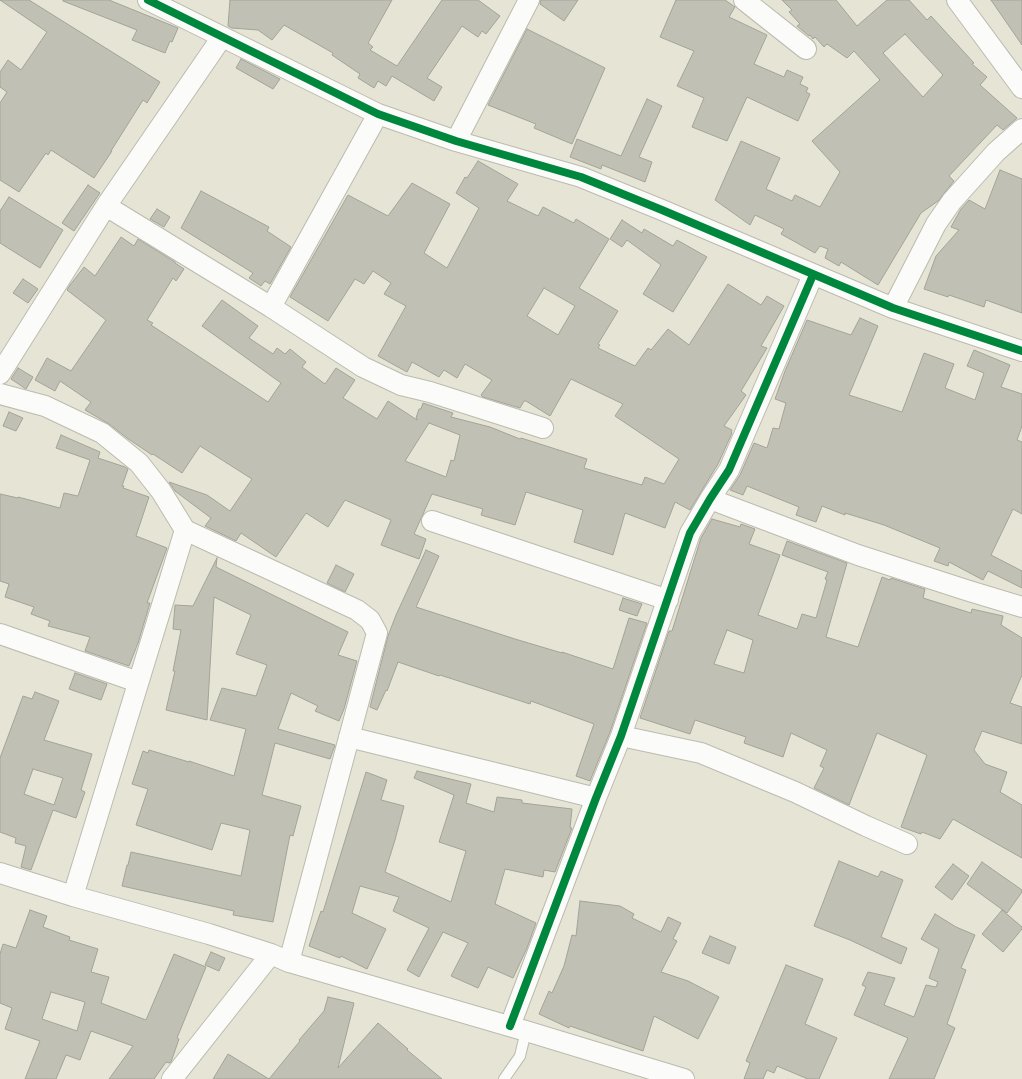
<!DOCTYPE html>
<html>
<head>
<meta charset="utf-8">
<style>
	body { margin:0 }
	canvas { display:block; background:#e5e4d5 }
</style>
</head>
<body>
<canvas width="1022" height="1079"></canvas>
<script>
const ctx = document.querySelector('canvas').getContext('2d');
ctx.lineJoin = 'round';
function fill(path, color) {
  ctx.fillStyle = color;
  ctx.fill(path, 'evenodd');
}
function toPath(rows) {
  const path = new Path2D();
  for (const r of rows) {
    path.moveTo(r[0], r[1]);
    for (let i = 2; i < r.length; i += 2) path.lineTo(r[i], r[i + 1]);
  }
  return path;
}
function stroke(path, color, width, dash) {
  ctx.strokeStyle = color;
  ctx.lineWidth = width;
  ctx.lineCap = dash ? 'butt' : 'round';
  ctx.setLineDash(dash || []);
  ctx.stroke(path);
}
const building = toPath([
	[0,0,29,0,160,82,147,103,143,100,111,151,112,151,94,178,51,150,48,155,46,153,19,192,0,180,0,103,7,92,0,87,0,72,8,60,21,70,47,32,0,0],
	[63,0,109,0,178,28,172,42,170,41,165,53,132,40,137,30,63,1,63,0],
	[230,0,392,0,368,43,373,47,370,50,397,66,442,0,478,0,500,16,486,34,482,31,478,37,462,26,427,78,442,87,434,101,392,76,386,86,378,81,374,88,358,78,360,74,332,55,333,53,284,25,272,40,258,30,232,28,228,26,230,0],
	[541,0,578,0,564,21,540,4,541,0],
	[676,0,725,0,735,7,729,17,767,35,754,64,784,77,787,70,803,77,800,84,808,88,806,92,810,94,798,121,747,97,727,141,692,127,704,98,677,86,694,51,660,37,676,0],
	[782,0,836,0,857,26,887,0,909,0,927,20,931,16,974,63,972,64,987,77,980,85,1017,118,1003,130,997,125,949,176,954,181,938,201,921,213,878,285,841,262,839,266,825,258,828,249,820,246,815,253,781,234,784,229,755,215,750,225,715,200,741,141,780,158,766,189,792,201,795,195,820,207,840,172,812,141,880,80,854,51,847,58,827,44,824,47,815,37,813,39,810,35,809,36,797,26,800,24,789,12,792,10,782,0],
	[905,34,943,75,923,97,883,53,905,34],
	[991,0,1022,0,1022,45,991,0],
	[527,29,605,68,572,144,534,128,536,124,488,105,527,29],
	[241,59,280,79,273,89,236,68,241,59],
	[647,99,662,106,639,157,652,162,645,182,602,165,601,169,570,157,577,139,621,156,647,99],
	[478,161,518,184,507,201,538,216,543,207,574,223,576,219,609,239,579,288,618,311,598,344,600,345,598,348,635,366,648,348,651,350,668,329,689,345,728,284,761,305,767,296,784,306,761,346,767,348,741,391,746,395,724,426,732,430,731,432,732,433,718,464,690,510,675,502,665,528,625,513,613,555,574,542,583,510,526,492,515,525,481,515,483,509,432,494,414,534,426,539,419,559,381,545,391,520,345,500,328,527,306,513,276,557,241,533,236,541,205,526,211,518,175,491,169,482,207,495,230,511,252,479,200,446,182,473,153,454,152,455,127,438,109,424,85,410,91,402,60,381,55,391,35,380,47,358,71,371,106,320,67,290,70,285,84,267,95,276,121,237,134,246,138,239,175,262,175,263,184,269,176,281,173,278,147,320,153,323,151,325,268,402,281,383,202,326,222,300,258,326,249,338,273,354,277,348,285,354,290,349,306,362,302,367,325,384,336,368,355,380,343,398,377,419,388,401,417,420,417,418,416,418,419,409,421,409,423,403,453,413,451,417,490,427,520,439,521,438,587,459,584,468,642,485,645,477,664,484,679,459,615,416,623,404,571,379,550,416,526,401,524,401,520,408,483,397,481,395,492,380,465,364,457,378,444,370,439,377,412,362,407,372,378,356,406,306,384,294,391,283,373,271,364,284,355,279,328,321,290,297,348,195,388,216,412,183,450,204,424,253,447,268,479,208,456,193,465,177,467,178,478,161],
	[544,288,575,306,558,335,527,316,544,288],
	[429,423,460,435,454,461,451,460,446,477,405,461,429,423],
	[1000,170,1022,179,1022,313,986,300,984,307,949,295,948,297,924,289,936,256,959,230,951,227,961,209,969,200,985,209,1000,170],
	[88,185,100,193,74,231,62,223,88,185],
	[201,191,269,227,267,231,291,247,270,284,265,281,261,286,249,278,253,273,181,228,201,191],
	[9,197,63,230,40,268,0,243,0,211,9,197],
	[157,209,170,217,164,227,150,219,157,209],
	[622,220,642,233,644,229,673,246,677,240,707,257,673,312,643,294,661,265,627,240,622,247,610,239,622,220],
	[23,279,38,289,28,303,13,293,23,279],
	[860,318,878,326,849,395,902,412,924,353,954,364,945,388,975,400,984,373,967,366,974,350,1010,365,1001,387,1022,394,1022,426,1017,440,1022,442,1022,514,1013,509,991,555,1022,571,1022,588,988,571,983,580,949,562,948,566,934,561,940,548,884,525,845,513,845,515,822,506,816,522,796,515,799,507,747,486,743,495,730,490,740,475,754,443,767,448,773,428,779,429,786,403,775,399,785,371,807,320,851,335,860,318],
	[18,368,33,377,26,389,11,379,18,368],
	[9,412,23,418,16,431,3,426,9,412],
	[61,435,100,452,98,458,125,467,128,469,122,486,124,486,123,488,149,497,136,536,167,548,147,603,150,603,138,643,129,666,85,651,90,637,48,626,50,621,31,614,34,607,5,597,9,584,0,581,0,494,18,498,18,497,60,508,64,493,78,496,90,460,56,448,61,435],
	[712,519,740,527,741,524,755,529,749,544,780,555,758,615,797,629,802,614,816,618,827,580,825,579,828,572,782,555,787,541,847,563,826,637,858,647,882,577,890,580,891,578,925,589,923,598,971,613,972,609,1003,616,1001,625,1022,638,1022,675,1010,703,1022,707,1022,744,982,731,974,750,985,764,1007,772,1000,792,1022,805,1022,858,953,819,940,839,922,832,921,834,901,827,927,755,877,733,849,805,814,788,824,768,820,766,827,750,791,733,783,757,744,743,746,737,695,720,690,734,640,718,669,631,672,631,701,538,712,519],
	[727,630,753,640,744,673,714,664,727,630],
	[426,550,439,556,416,607,515,639,562,653,562,652,613,669,629,618,647,623,610,732,590,781,576,776,594,724,531,701,530,704,440,675,439,676,398,662,387,691,386,690,377,710,370,707,388,636,396,615,426,550],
	[217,558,216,567,348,632,338,655,357,661,344,709,339,721,315,711,318,706,291,693,278,729,335,745,330,759,275,743,262,795,301,806,293,836,290,835,273,922,233,915,234,911,122,886,127,865,128,865,131,852,241,876,250,830,221,823,212,850,136,825,148,789,132,784,143,751,148,753,149,750,189,762,189,761,234,776,246,729,210,720,222,688,256,696,267,665,236,654,251,615,214,597,207,720,166,710,175,671,173,671,181,630,173,629,175,605,193,606,217,558],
	[336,565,354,574,345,592,327,583,336,565],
	[623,598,642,604,637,616,619,610,623,598],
	[75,673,107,684,101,700,69,689,75,673],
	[35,692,59,701,44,740,92,754,81,790,85,792,76,818,53,810,31,870,21,867,26,846,15,843,16,838,0,832,0,758,23,696,32,699,35,692],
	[33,769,63,778,54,805,24,794,33,769],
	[417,771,471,784,466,803,494,812,497,797,522,800,522,803,572,809,570,828,572,828,555,872,544,870,543,877,505,869,495,904,536,923,527,948,513,978,488,967,478,988,451,976,468,943,443,932,419,977,407,970,429,928,393,911,399,897,360,886,352,913,386,929,367,969,341,956,340,958,309,946,321,911,323,912,366,772,387,780,381,800,404,806,395,840,385,872,451,902,466,851,439,842,454,795,414,778,417,771],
	[839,861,878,877,881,871,903,880,881,937,907,948,901,964,850,940,814,926,839,861],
	[982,862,1022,890,1022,892,1007,913,967,884,982,862],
	[953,864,969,876,952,900,935,887,953,864],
	[580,901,620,906,634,914,632,918,661,932,668,917,681,923,673,939,677,941,661,972,688,981,719,997,698,1039,654,1016,643,1051,570,1026,569,1028,539,1014,549,991,552,993,564,966,572,935,576,936,580,901],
	[30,910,47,916,43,927,70,937,69,940,98,949,91,972,109,977,101,1003,146,1020,174,954,206,967,177,1038,179,1039,171,1062,169,1063,166,1062,154,1079,109,1079,133,1046,91,1031,80,1060,66,1055,56,1079,25,1079,40,1041,5,1029,12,1008,0,1003,0,954,3,944,16,948,30,910],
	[51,992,85,1002,77,1031,42,1019,51,992],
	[1002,910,1022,927,1022,929,1003,952,982,934,1002,910],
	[935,914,956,927,975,935,961,968,966,970,947,1024,955,1028,934,1079,889,1079,908,1038,854,1015,866,987,862,985,868,972,895,978,884,1005,914,1017,926,985,936,987,938,982,929,978,939,949,921,939,935,914],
	[710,936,736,947,729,964,702,953,710,936],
	[211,952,225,958,219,971,205,965,211,952],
	[786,965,823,979,805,1024,837,1038,819,1079,808,1079,777,1066,774,1073,767,1070,763,1079,744,1079,750,1063,746,1061,786,965],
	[328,997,354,1003,338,1068,378,1023,408,1049,407,1050,442,1079,213,1079,228,1054,269,1079,300,1041,299,1040,324,1011,328,997]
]);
fill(building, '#c1c0b5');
stroke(building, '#a3a397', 1);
const service = toPath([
	[504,1079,520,1056,526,1031]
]);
const minor = toPath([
	[148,0,378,114,456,141,581,177,662,210,893,308,1022,351],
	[744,0,806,49],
	[957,0,1022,88],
	[456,141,529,0],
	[106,206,222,37],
	[271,307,378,114],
	[893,308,936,224,952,201,996,152,1022,129],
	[0,374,106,206,271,307,363,367,401,385,430,392,543,428],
	[0,394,45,406,102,433,139,463,161,491,185,530,357,610,370,620,377,633,289,962],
	[710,499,858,555,966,590,1022,607],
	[432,521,668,600],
	[0,634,138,682],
	[621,736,701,753,795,792,866,826,907,844],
	[349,737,596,798],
	[0,873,73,896,209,934,271,954,289,962,526,1031,684,1079],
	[73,896,185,530],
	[510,1026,596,798,621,736,690,533,710,499,729,470,813,275],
	[172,1079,271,954]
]);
stroke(service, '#bcbbaf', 12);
stroke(minor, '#bcbbaf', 22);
stroke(service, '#fbfbf9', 10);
stroke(minor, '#fbfbf9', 20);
stroke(toPath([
	[148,0,378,114,456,141,581,177,662,210,893,308,1022,351],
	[510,1026,596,798,621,736,690,533,710,499,729,470,813,275]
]), '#00873e', 8);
</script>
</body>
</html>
